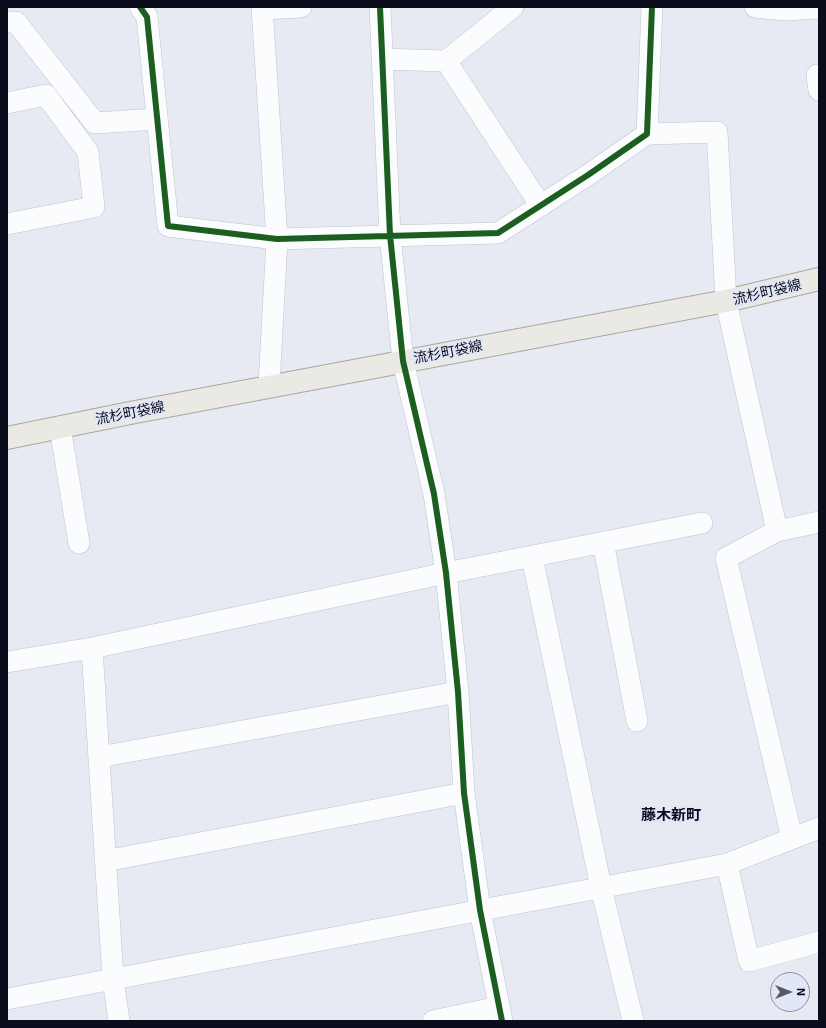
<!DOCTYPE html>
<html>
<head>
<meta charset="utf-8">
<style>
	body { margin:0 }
	#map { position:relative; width:826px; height:1028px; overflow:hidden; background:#e7eaf3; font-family:"Exo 2",sans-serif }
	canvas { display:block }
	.frame { position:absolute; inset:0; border:8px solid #0a0d1b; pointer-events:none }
	.north { position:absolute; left:770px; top:972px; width:40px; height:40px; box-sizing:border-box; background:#e2e7f8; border:1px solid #8c90a0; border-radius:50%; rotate:90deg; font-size:11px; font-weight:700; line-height:16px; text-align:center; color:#0a0d1b }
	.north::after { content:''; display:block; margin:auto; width:14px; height:18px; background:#575a67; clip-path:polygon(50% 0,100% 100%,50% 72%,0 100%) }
</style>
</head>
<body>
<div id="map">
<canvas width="826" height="1028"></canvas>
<div class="frame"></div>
<div class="north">N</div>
</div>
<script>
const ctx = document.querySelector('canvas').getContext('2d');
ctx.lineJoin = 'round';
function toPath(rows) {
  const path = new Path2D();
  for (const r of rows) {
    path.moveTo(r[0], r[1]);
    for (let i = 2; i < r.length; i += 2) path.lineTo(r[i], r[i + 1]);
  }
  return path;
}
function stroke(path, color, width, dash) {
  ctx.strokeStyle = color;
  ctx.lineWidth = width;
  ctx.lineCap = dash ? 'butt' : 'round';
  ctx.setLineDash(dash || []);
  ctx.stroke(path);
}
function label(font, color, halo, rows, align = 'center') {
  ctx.font = font + ' "Exo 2","Noto Sans JP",sans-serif';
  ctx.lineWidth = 4;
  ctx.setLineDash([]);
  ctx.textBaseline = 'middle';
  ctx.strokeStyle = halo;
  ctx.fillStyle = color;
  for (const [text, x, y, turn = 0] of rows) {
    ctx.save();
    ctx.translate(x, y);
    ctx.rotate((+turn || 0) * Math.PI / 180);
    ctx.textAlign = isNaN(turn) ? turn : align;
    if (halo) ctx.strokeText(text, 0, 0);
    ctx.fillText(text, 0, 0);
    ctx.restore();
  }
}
const minor = toPath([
	[140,7,147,17,168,226,277,239,498,233,588,175,647,134,652,7],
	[262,7,277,239,269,386],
	[380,7,390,235,403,361,434,494,446,573,458,692,464,793,480,910,502,1021],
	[755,7,784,10,819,8],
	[262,9,301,7],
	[7,22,16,22,95,123,157,119],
	[382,59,446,61,513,7],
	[446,61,541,206],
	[819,75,817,75,819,90],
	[7,103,46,95,88,152,94,207,7,224],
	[647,134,717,132,726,301,777,531],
	[60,427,79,543],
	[603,542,637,721],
	[532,557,601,887,633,1021],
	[92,648,113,979,119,1021],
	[7,662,92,648,446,573,702,523],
	[99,757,458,692],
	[792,838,726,558,777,531,819,522],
	[105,861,464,793],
	[727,864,749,961,819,942],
	[7,999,727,864,819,828],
	[433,1021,499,1007]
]);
const major = toPath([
	[7,438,130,413,726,301,819,279]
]);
stroke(minor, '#c0c3cf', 22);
stroke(major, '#a9a7a0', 24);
stroke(minor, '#fbfcfd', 21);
stroke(major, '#ebe9e4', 22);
stroke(toPath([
	[140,7,147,17,168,226,277,239,498,233,588,175,647,134,652,7],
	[380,7,390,235,403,361,434,494,446,573,458,692,464,793,480,910,502,1021]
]), '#1b5e20', 6);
label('14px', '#0a0d1b', '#e2e7f8', [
	["流杉町袋線",767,292,-13],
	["流杉町袋線",448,352,-11],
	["流杉町袋線",130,413,-11]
]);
label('bold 15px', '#0a0d1b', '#e2e7f8', [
	["藤木新町",671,815]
]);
</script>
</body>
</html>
